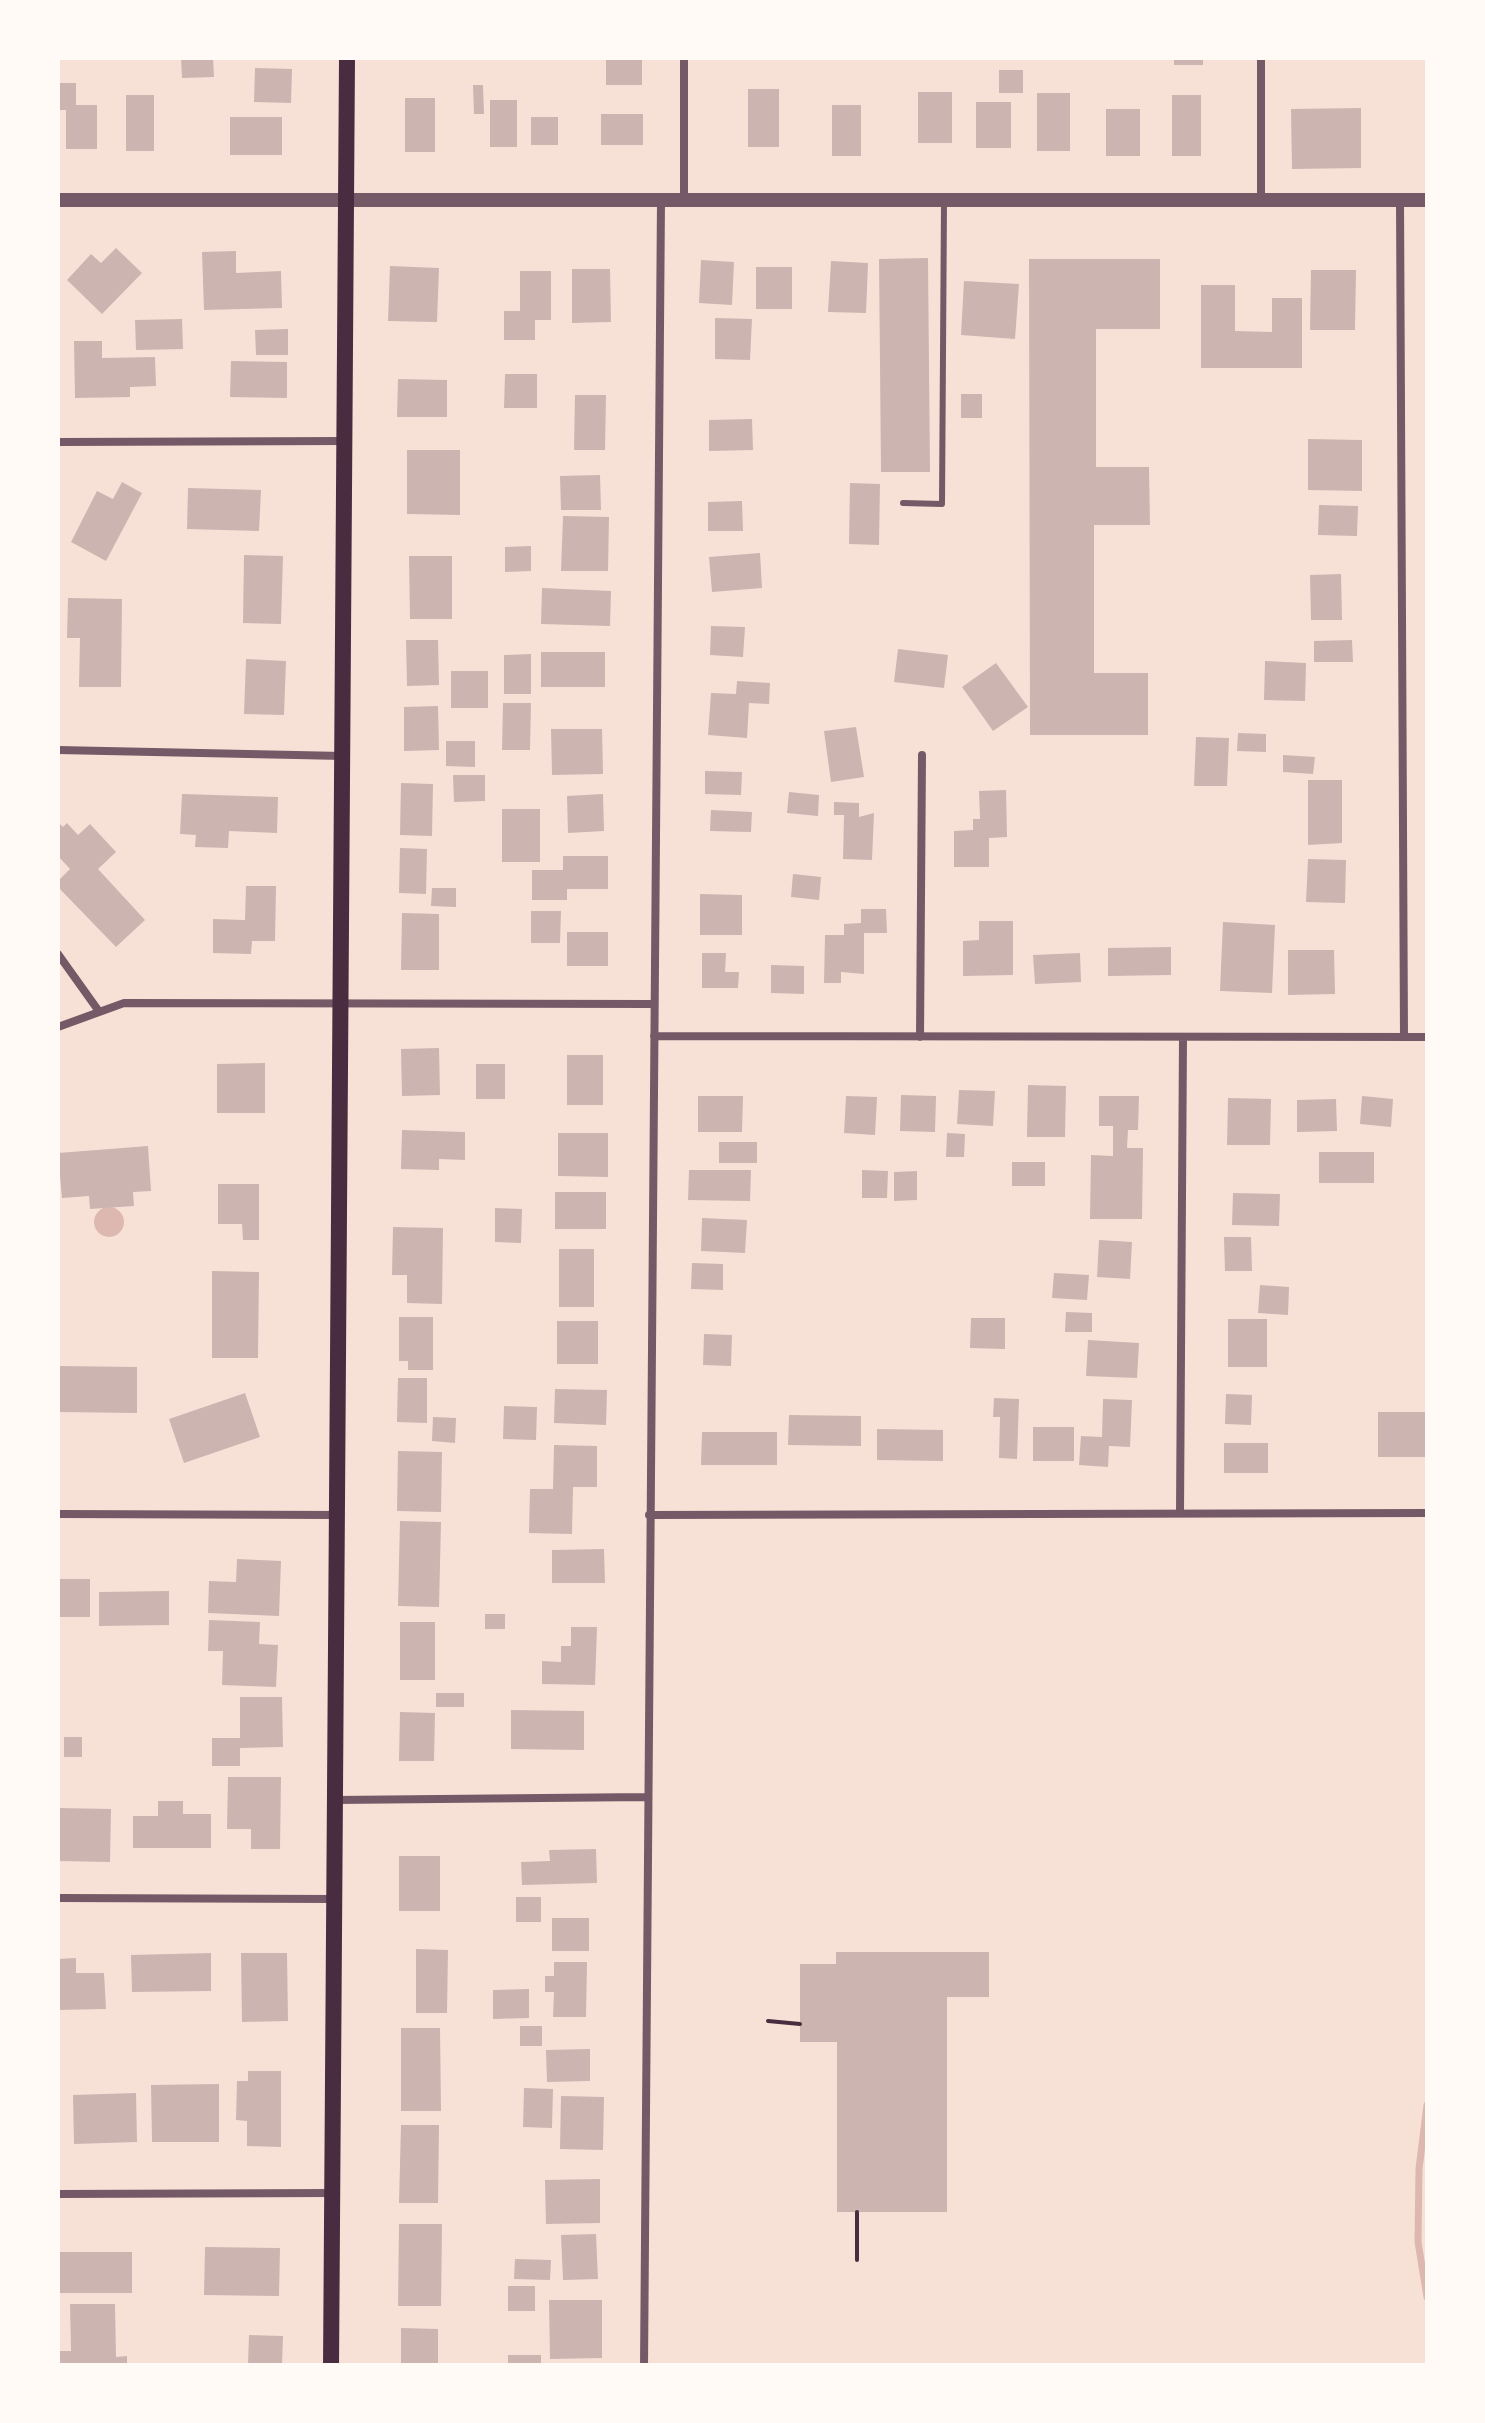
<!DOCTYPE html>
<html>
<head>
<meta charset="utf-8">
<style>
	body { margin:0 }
	#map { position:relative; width:1485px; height:2423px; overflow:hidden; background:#f7e1d7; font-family:Roboto,sans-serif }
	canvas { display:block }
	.frame { position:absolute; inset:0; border:60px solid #fffaf5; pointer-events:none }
</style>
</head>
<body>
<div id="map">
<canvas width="1485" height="2423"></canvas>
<div class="frame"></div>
</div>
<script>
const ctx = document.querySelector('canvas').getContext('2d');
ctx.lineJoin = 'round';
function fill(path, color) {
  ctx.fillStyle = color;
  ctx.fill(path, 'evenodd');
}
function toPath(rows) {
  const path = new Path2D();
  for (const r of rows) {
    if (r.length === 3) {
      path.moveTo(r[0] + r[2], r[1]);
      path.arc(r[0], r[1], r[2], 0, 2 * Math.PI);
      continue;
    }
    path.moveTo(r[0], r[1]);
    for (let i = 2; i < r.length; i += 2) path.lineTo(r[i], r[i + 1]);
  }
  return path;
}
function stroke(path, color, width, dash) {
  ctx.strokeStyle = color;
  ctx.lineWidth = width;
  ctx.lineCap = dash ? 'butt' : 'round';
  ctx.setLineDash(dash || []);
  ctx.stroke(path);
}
fill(toPath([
	[109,1222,15]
]), '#dcb8b0');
stroke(toPath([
	[1427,2105,1419,2169,1418,2242,1427,2297]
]), '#dcb8b0', 7);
fill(toPath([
	[181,58,213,58,214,77,182,78],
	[1174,58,1203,58,1203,65,1174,65],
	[606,59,642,59,642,85,606,85],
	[255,68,292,69,291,103,254,102],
	[999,70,1023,70,1023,93,999,93],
	[58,83,76,83,76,105,97,105,97,149,66,149,66,110,58,110],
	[473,85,483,85,484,114,474,114],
	[748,89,779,89,779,147,748,147],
	[918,92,952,92,952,143,918,143],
	[1037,93,1070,93,1070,151,1037,151],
	[126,95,154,95,154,151,126,151],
	[1172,95,1201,95,1201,156,1172,156],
	[405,98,435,98,435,152,405,152],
	[490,100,517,100,517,147,490,147],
	[976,102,1011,102,1011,148,976,148],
	[832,105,861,105,861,156,832,156],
	[1361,108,1361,168,1292,169,1291,109],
	[1106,109,1140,109,1140,156,1106,156],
	[601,114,643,114,643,145,601,145],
	[230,117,282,117,282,155,230,155],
	[531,117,558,117,558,145,531,145],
	[116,248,142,273,102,314,67,280,91,254,101,263],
	[236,251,236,273,281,271,282,308,204,310,202,252],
	[928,258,930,472,881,472,879,259],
	[1029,259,1160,259,1160,329,1096,329,1096,467,1149,467,1150,525,1094,525,1094,673,1148,673,1148,735,1030,735],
	[701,260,734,262,732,305,699,303],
	[831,261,868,263,866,313,828,312],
	[390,266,439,268,437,322,388,321],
	[756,267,792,267,792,309,756,309],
	[572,269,610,269,611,322,572,323],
	[1311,270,1356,270,1355,330,1310,330],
	[520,271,551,271,551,320,535,320,535,340,504,340,504,311,520,311],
	[964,281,1019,284,1015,339,961,335],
	[1201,285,1235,285,1235,331,1272,332,1272,298,1302,298,1302,368,1201,368],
	[715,318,752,319,750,360,715,359],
	[182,319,183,349,136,350,135,320],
	[288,329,288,355,256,355,255,330],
	[74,341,102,341,102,358,155,357,156,386,130,387,130,397,75,398],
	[231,361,287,362,287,398,230,397],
	[505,374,537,374,537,408,504,408],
	[398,379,447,380,447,417,397,417],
	[961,394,982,394,982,418,961,418],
	[575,395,606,395,605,450,574,450],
	[752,419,753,450,709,451,709,420],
	[1308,439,1362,440,1362,491,1308,490],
	[407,450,460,450,460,515,407,514],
	[600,475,601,510,561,510,560,476],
	[122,482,142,493,106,561,71,542,97,491,113,499],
	[850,483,880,484,879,545,849,544],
	[188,488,261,490,259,531,187,529],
	[742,501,743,531,708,531,708,502],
	[1319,505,1358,506,1357,536,1318,535],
	[563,516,609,517,608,571,561,571],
	[531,546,531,571,505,572,505,547],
	[760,553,762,588,712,592,709,557],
	[244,555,283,556,281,624,243,623],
	[409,556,452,556,452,619,410,619],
	[1341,574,1342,620,1311,620,1310,575],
	[542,588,611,591,610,626,541,624],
	[68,598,122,599,121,687,79,687,80,638,67,638],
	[711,626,745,627,743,657,710,655],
	[406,640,438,640,439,685,407,686],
	[1352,640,1353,662,1314,662,1314,641],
	[898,649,948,655,944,688,894,682],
	[541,652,605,652,605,687,541,687],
	[531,654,531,694,504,694,504,655],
	[246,659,286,661,284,715,244,714],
	[1265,661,1306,663,1305,701,1264,700],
	[996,663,1028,707,993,731,962,687],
	[451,671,488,671,488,708,451,708],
	[737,681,770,683,769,704,749,703,747,738,708,735,711,693,736,694],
	[503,703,531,703,530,750,502,750],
	[438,706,439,750,404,751,404,707],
	[856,727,864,777,831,782,824,731],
	[551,729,602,729,603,774,552,775],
	[1238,733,1266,734,1266,752,1237,751],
	[1196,737,1229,738,1227,786,1194,786],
	[446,741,475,741,475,767,446,766],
	[1283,755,1315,757,1313,774,1283,772],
	[705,771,742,772,741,795,705,794],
	[453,775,485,775,485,801,454,802],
	[1308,780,1342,780,1342,843,1308,845],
	[401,783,433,784,432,836,400,835],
	[1006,790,1007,837,989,838,989,867,954,867,954,831,973,830,973,819,980,819,979,791],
	[789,792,819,795,818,816,787,813],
	[182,794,278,797,277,833,229,831,228,848,195,847,196,835,180,834],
	[603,794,604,831,568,833,567,796],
	[834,802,859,803,859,817,874,813,872,860,843,859,844,815,834,815],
	[502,809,540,809,540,862,502,862],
	[711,810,752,812,751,832,710,831],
	[58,822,63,827,67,823,78,835,90,824,116,852,98,869,145,920,116,947,58,887,58,881,70,869,58,856],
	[400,848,427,849,426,894,399,893],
	[563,856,608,856,608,889,567,889,567,900,532,900,532,870,563,870],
	[1308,859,1346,860,1345,903,1306,902],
	[793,874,821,877,819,900,791,897],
	[246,886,276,886,275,941,252,941,251,954,213,953,213,919,245,920],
	[432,888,456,888,456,907,431,906],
	[700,894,742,895,742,935,700,935],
	[861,909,886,909,887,933,864,933,864,974,841,972,841,983,824,983,825,935,844,935,844,924,861,923],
	[531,911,561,911,560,943,531,943],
	[402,913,439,914,439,970,401,970],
	[979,921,1013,921,1013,975,963,976,963,941,979,940],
	[1223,922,1275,925,1272,993,1220,991],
	[567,932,608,932,608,966,567,966],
	[1171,947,1171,975,1108,976,1108,948],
	[1288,950,1334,950,1335,994,1288,995],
	[702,953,726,953,725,972,739,972,738,988,702,988],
	[1080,953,1081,982,1035,984,1033,955],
	[771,965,804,966,804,994,771,993],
	[439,1048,440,1095,402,1096,401,1049],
	[567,1055,603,1055,603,1105,567,1105],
	[265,1063,265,1113,217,1113,217,1064],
	[476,1064,505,1064,505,1099,476,1099],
	[1028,1085,1066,1086,1065,1137,1027,1137],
	[959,1090,995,1091,993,1126,957,1124],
	[901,1095,936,1096,935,1132,900,1131],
	[698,1096,743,1096,742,1132,698,1132],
	[846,1096,877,1097,875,1135,844,1133],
	[1099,1096,1139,1096,1138,1130,1128,1130,1127,1148,1143,1148,1142,1219,1090,1219,1091,1155,1113,1156,1113,1126,1099,1126],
	[1362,1096,1393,1099,1391,1127,1360,1124],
	[1228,1098,1271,1099,1270,1145,1227,1145],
	[1336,1099,1337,1131,1297,1132,1297,1100],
	[402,1130,465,1132,465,1160,439,1159,439,1170,401,1169],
	[558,1133,608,1133,608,1177,558,1176],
	[947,1133,965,1134,964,1157,946,1157],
	[719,1142,757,1142,757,1163,719,1163],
	[148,1146,151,1191,133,1192,134,1206,90,1209,89,1196,62,1198,58,1153],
	[1319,1152,1374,1152,1374,1183,1319,1183],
	[1012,1162,1045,1162,1045,1186,1012,1186],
	[689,1170,751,1170,750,1201,688,1200],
	[862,1170,888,1171,887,1198,862,1198],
	[917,1171,917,1200,894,1201,894,1172],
	[218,1184,259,1184,259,1240,243,1240,242,1224,218,1224],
	[555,1192,606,1192,606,1229,555,1229],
	[1233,1193,1280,1194,1279,1226,1232,1225],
	[495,1208,522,1209,521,1243,495,1242],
	[702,1218,747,1220,745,1253,701,1251],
	[393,1227,443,1228,442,1304,407,1303,407,1275,392,1275],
	[1224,1237,1251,1237,1252,1271,1225,1271],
	[1099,1240,1132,1242,1130,1279,1097,1277],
	[559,1249,594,1249,594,1307,559,1307],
	[692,1263,723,1264,723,1290,691,1289],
	[212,1271,259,1272,258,1358,212,1358],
	[1054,1273,1089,1275,1087,1300,1052,1298],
	[1260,1285,1289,1287,1288,1315,1258,1313],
	[1066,1312,1092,1313,1092,1332,1065,1332],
	[399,1317,433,1317,433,1370,408,1370,408,1361,399,1361],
	[971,1318,1005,1318,1005,1349,970,1348],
	[1228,1319,1267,1319,1267,1367,1228,1367],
	[557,1321,598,1321,598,1364,557,1364],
	[704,1334,732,1335,731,1366,703,1365],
	[1088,1340,1139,1343,1137,1378,1086,1376],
	[58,1366,137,1367,137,1413,58,1412],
	[398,1378,427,1378,427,1423,397,1422],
	[555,1389,607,1390,606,1425,554,1423],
	[245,1393,260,1437,184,1463,169,1419],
	[1226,1394,1252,1395,1251,1425,1225,1424],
	[994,1398,1019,1399,1017,1459,999,1458,1000,1417,993,1417],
	[1103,1399,1132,1400,1130,1447,1109,1446,1108,1467,1079,1465,1081,1436,1102,1437],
	[504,1406,537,1407,536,1440,503,1439],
	[1378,1412,1427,1412,1427,1457,1378,1457],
	[789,1415,861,1416,861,1446,788,1445],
	[433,1417,456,1418,455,1443,432,1441],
	[1033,1427,1074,1427,1074,1461,1033,1461],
	[877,1429,943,1430,943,1461,877,1460],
	[702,1432,777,1432,777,1465,701,1465],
	[1224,1443,1268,1443,1268,1473,1224,1473],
	[554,1445,597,1446,597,1487,573,1487,572,1534,529,1533,530,1489,553,1489],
	[398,1451,442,1452,441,1512,397,1511],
	[400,1521,441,1522,439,1607,398,1606],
	[604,1549,605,1583,552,1583,552,1550],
	[237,1559,281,1561,279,1616,208,1613,209,1581,236,1582],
	[58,1579,90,1579,90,1617,58,1617],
	[169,1591,169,1625,99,1626,99,1592],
	[485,1614,505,1614,505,1629,485,1629],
	[209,1620,260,1622,259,1644,278,1645,276,1687,222,1685,223,1651,208,1651],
	[400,1622,435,1622,435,1680,400,1680],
	[571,1627,597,1627,595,1685,542,1684,542,1661,561,1662,561,1646,571,1646],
	[436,1693,464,1693,464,1707,436,1707],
	[240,1697,282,1697,283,1747,240,1748,240,1766,212,1766,212,1738,240,1738],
	[511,1710,584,1711,584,1750,511,1749],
	[400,1712,435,1713,434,1761,399,1761],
	[64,1737,82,1737,82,1757,64,1757],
	[228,1777,281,1777,280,1849,251,1849,251,1829,227,1829],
	[158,1801,183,1801,183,1814,211,1814,211,1848,133,1848,133,1816,158,1816],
	[58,1808,111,1809,110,1862,58,1861],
	[596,1849,597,1883,522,1885,521,1862,550,1861,549,1850],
	[399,1856,440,1856,440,1911,399,1911],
	[516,1897,541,1897,541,1922,516,1922],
	[552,1918,589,1918,589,1951,552,1951],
	[416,1949,448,1950,447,2013,416,2013],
	[836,1952,989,1952,989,1997,947,1997,947,2212,837,2212,837,2042,800,2042,800,1964,836,1964],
	[211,1953,211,1991,132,1992,131,1955],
	[241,1953,287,1953,288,2021,242,2022],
	[76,1958,76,1973,104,1973,106,2009,58,2010,58,1959],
	[554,1962,587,1962,586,2017,553,2017,554,1992,545,1992,545,1976,554,1976],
	[529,1989,529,2018,493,2019,493,1990],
	[520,2026,542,2026,542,2046,520,2046],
	[401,2028,440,2028,441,2111,401,2111],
	[590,2049,590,2081,547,2082,546,2050],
	[248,2071,281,2071,281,2147,247,2146,247,2121,236,2120,237,2081,248,2081],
	[219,2084,219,2142,152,2142,151,2085],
	[524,2088,553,2089,552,2128,523,2127],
	[136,2093,137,2142,74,2144,73,2095],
	[561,2096,604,2097,603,2150,560,2149],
	[401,2125,439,2125,438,2203,399,2203],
	[600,2179,600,2223,546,2224,545,2180],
	[399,2224,442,2224,441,2306,398,2306],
	[596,2234,598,2279,563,2280,561,2235],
	[205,2247,280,2248,279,2296,204,2295],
	[58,2252,132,2252,132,2293,58,2293],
	[515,2259,551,2260,550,2280,514,2279],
	[508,2286,535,2286,535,2311,508,2311],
	[549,2300,602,2300,602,2358,550,2359],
	[70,2304,115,2304,116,2357,127,2356,127,2365,58,2365,58,2351,71,2351],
	[401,2328,438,2329,438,2365,401,2365],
	[249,2335,283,2336,282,2365,248,2365],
	[508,2355,541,2355,541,2365,508,2365]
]), '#ccb4b1');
stroke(toPath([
	[768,2021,800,2024],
	[857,2212,857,2260]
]), '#4a2c40', 4);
stroke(toPath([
	[903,503,942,504,944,202]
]), '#755966', 6);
stroke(toPath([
	[684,200,684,58],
	[1261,200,1261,58],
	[1400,200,1404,1037],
	[58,442,345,441],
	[58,750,343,756],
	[58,954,98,1010],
	[58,1027,124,1003,654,1004],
	[654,1036,1427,1037],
	[920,1037,922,755],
	[1180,1513,1183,1037],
	[58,1514,337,1515],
	[649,1515,1427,1513],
	[335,1800,647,1797],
	[58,1898,334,1899],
	[58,2194,333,2193],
	[644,2365,661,200]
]), '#755966', 8);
stroke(toPath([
	[58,200,1427,200]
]), '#755966', 14);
stroke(toPath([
	[331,2365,347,58]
]), '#4a2c40', 16);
</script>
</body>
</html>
